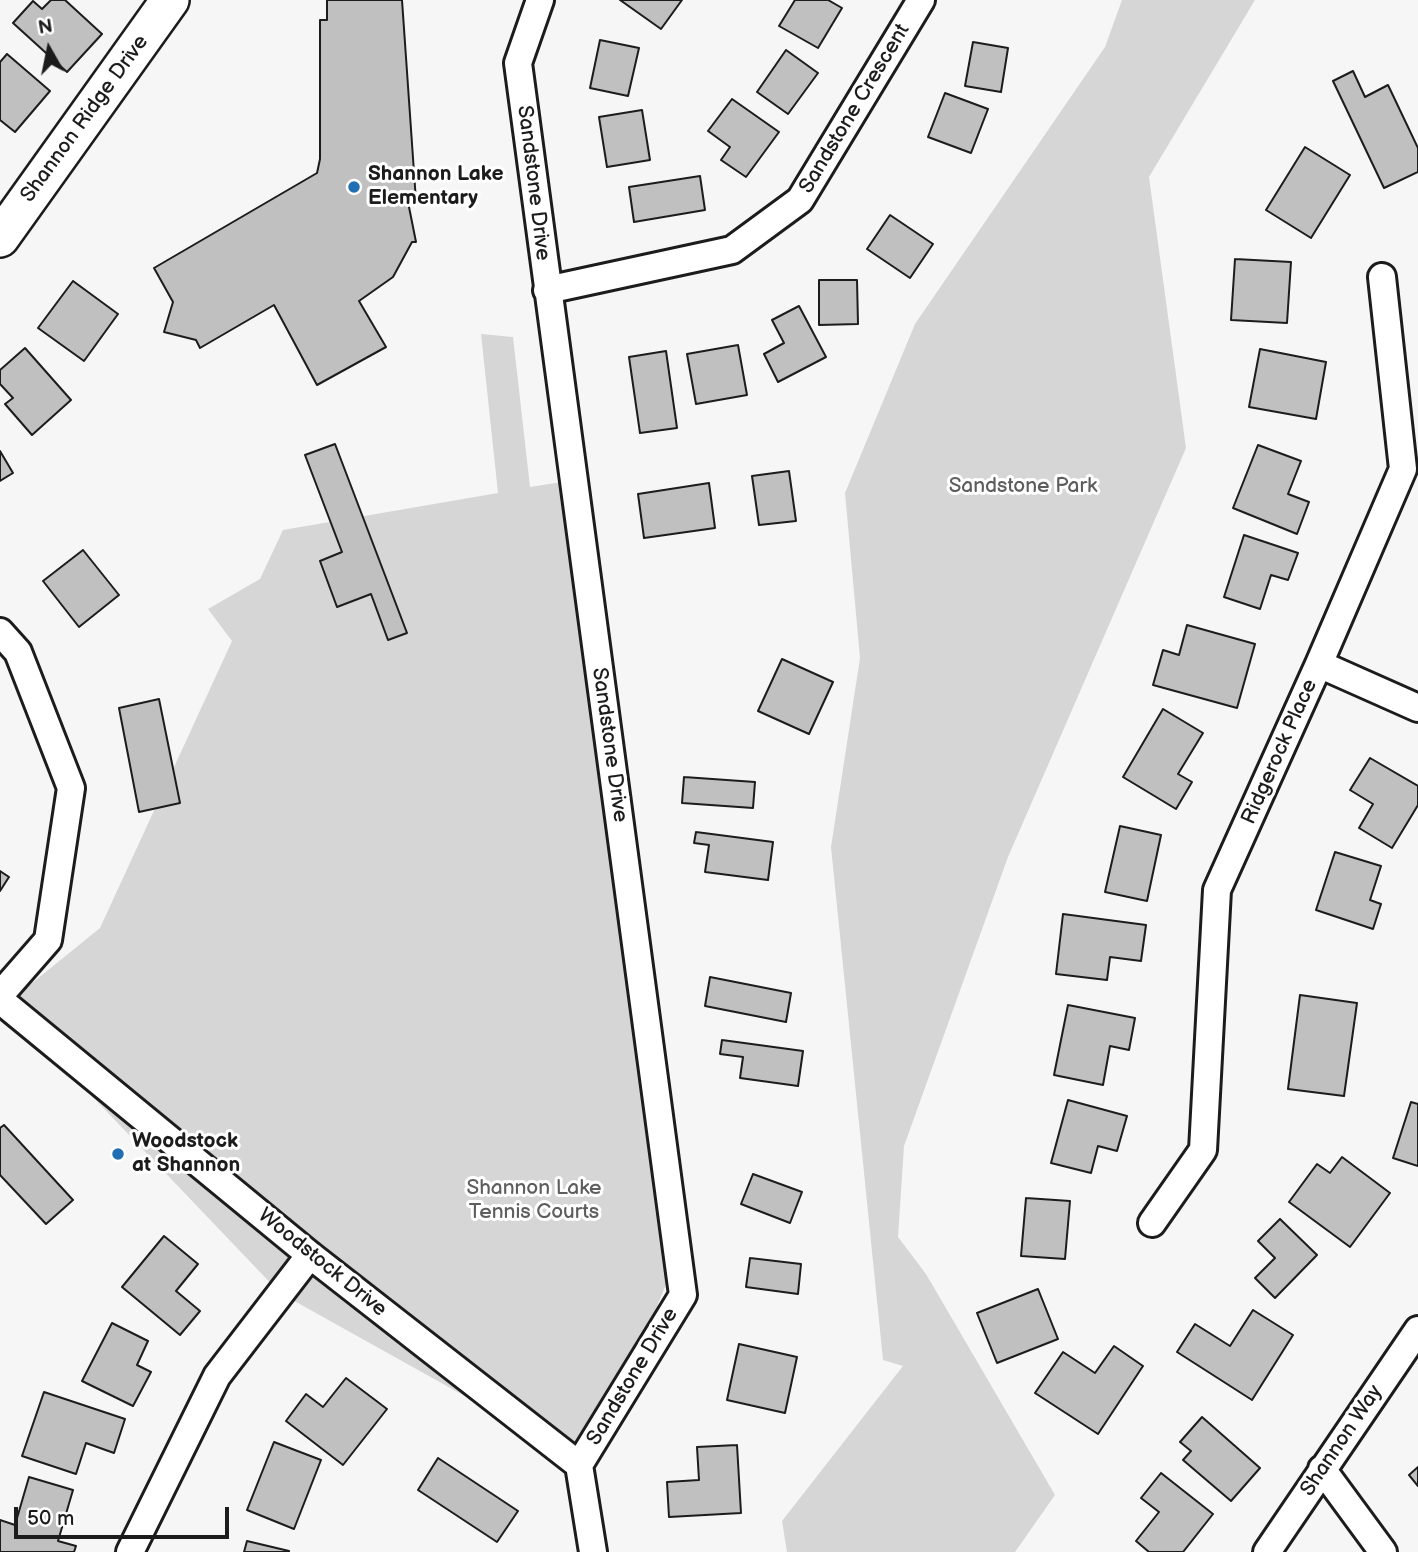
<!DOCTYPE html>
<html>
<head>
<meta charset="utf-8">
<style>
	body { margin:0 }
	#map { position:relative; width:1418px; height:1552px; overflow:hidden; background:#f6f6f6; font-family:"Balsamiq Sans",sans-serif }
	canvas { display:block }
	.north { position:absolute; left:14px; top:14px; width:70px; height:70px; -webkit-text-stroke:5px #fff; paint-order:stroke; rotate:351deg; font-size:19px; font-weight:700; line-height:28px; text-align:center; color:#1c1c1c }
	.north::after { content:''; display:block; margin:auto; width:24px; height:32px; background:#1c1c1c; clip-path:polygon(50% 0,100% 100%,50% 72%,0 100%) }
	.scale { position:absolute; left:14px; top:1507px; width:215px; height:32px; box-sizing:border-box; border:4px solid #1c1c1c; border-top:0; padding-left:9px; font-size:21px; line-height:24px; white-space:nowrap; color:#1c1c1c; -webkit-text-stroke:5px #fff; paint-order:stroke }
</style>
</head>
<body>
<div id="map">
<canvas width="1418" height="1552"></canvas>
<div class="north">N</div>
<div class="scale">50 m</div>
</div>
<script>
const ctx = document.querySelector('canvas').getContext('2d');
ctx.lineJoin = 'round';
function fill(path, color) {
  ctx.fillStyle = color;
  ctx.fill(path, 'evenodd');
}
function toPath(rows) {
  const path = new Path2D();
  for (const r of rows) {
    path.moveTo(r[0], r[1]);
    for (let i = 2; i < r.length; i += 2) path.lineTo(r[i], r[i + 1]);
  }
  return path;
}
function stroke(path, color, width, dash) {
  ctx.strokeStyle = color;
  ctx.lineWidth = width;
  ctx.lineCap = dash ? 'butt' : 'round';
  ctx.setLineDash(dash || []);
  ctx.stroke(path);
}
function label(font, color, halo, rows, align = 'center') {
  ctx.font = font + ' "Balsamiq Sans",sans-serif';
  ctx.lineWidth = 6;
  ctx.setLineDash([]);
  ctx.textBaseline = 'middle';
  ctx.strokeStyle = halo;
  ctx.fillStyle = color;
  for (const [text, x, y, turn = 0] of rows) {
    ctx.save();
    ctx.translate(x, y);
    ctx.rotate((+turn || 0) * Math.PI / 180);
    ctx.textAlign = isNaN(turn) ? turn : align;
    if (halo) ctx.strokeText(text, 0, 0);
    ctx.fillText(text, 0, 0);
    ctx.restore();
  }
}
fill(toPath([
	[1122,0,1255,0,1149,177,1186,448,1008,857,904,1146,898,1237,926,1274,1055,1495,1015,1552,787,1552,782,1521,903,1366,883,1360,831,847,860,658,845,493,915,324,1105,47],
	[481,334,513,337,530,487,575,480,673,1267,592,1467,280,1293,5,1005,100,928,232,641,208,609,260,579,283,530,498,493]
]), '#d6d6d6');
const building = toPath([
	[51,0,65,0,102,34,67,72,13,23,33,1,42,9,51,0],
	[327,0,402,0,416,201,408,202,416,242,412,242,393,277,359,301,386,347,317,385,274,305,200,348,196,340,164,332,173,302,154,268,317,173,320,159,320,20,327,20,327,0],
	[620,0,682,0,661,29,620,0],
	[795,0,828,0,842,8,818,48,779,26,795,0],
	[600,40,639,48,628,96,590,88,600,40],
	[973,42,1008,48,1001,92,965,86,973,42],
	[786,50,818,73,788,114,757,92,786,50],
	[7,54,50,91,15,132,0,120,0,62,7,54],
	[1353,71,1365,97,1388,85,1418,148,1418,172,1384,188,1333,81,1353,71],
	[945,93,988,109,971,153,928,137,945,93],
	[732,99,779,132,746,177,721,160,730,147,708,131,732,99],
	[642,110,650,160,607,167,599,117,642,110],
	[1305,147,1350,175,1311,238,1266,210,1305,147],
	[700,176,705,210,634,222,629,187,700,176],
	[890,215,933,244,910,278,867,249,890,215],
	[1235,259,1291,262,1287,323,1231,320,1235,259],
	[819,280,857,280,858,324,819,325,819,280],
	[73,281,118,314,84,361,38,328,73,281],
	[799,306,826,357,778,382,764,354,784,343,772,320,799,306],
	[738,345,747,395,696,404,687,354,738,345],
	[25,348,71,400,32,435,5,404,13,398,0,384,0,370,25,348],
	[1260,349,1326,362,1316,419,1249,407,1260,349],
	[666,351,677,428,640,433,629,357,666,351],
	[335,444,407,633,388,640,371,594,337,607,320,561,342,552,305,455,335,444],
	[1258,445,1301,461,1288,494,1309,502,1297,534,1233,508,1258,445],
	[0,451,13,473,0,481,0,451],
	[789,471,796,521,759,525,752,476,789,471],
	[709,483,715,528,644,538,638,494,709,483],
	[1244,535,1298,553,1288,580,1271,575,1260,609,1224,597,1244,535],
	[83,550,119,595,79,627,43,581,83,550],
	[1187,625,1255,644,1237,708,1153,685,1163,650,1179,655,1187,625],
	[782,659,833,682,809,734,758,711,782,659],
	[159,699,180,803,139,812,119,708,159,699],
	[1163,709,1203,733,1178,774,1192,782,1176,809,1123,777,1163,709],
	[1370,758,1418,786,1418,805,1392,848,1359,828,1373,804,1350,790,1370,758],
	[684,777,755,782,753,808,682,803,684,777],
	[1120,826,1161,835,1147,901,1105,892,1120,826],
	[696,832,773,842,768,880,705,872,709,845,694,843,696,832],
	[1335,852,1381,866,1370,900,1381,904,1373,929,1316,910,1335,852],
	[0,871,9,877,0,891,0,871],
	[1063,914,1146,925,1141,961,1110,957,1107,980,1056,974,1063,914],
	[710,977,791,993,786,1022,705,1006,710,977],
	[1300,995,1357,1003,1344,1096,1288,1089,1300,995],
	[1068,1005,1135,1018,1129,1050,1110,1046,1103,1085,1054,1075,1068,1005],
	[722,1040,803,1051,798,1086,740,1078,743,1057,720,1054,722,1040],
	[1068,1100,1127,1116,1117,1151,1098,1146,1091,1173,1051,1163,1068,1100],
	[1411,1102,1418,1104,1418,1166,1393,1158,1411,1102],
	[4,1125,73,1200,46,1224,0,1175,0,1128,4,1125],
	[1342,1157,1390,1193,1350,1247,1289,1202,1317,1164,1330,1173,1342,1157],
	[753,1174,802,1192,790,1223,741,1204,753,1174],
	[1026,1198,1070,1201,1065,1259,1021,1256,1026,1198],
	[1280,1219,1317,1255,1275,1298,1255,1278,1275,1258,1258,1241,1280,1219],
	[164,1236,198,1264,176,1291,200,1311,180,1335,122,1287,164,1236],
	[750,1258,801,1264,798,1294,746,1287,750,1258],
	[1038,1289,1058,1339,997,1363,977,1313,1038,1289],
	[1253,1310,1293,1335,1252,1400,1177,1352,1195,1324,1230,1346,1253,1310],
	[112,1323,148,1341,137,1365,151,1372,133,1406,82,1381,112,1323],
	[739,1344,797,1357,785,1413,727,1400,739,1344],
	[1114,1346,1143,1366,1098,1434,1035,1393,1063,1352,1095,1373,1114,1346],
	[346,1378,387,1409,343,1465,286,1421,306,1394,323,1407,346,1378],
	[44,1392,125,1419,114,1453,86,1443,76,1474,22,1456,44,1392],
	[1202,1417,1260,1468,1231,1501,1183,1460,1191,1451,1180,1442,1202,1417],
	[274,1442,321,1460,294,1529,247,1510,274,1442],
	[737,1445,741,1513,669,1517,667,1482,699,1480,697,1447,737,1445],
	[438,1458,518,1511,497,1542,418,1490,438,1458],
	[1418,1467,1418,1486,1409,1475,1418,1467],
	[1161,1473,1213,1514,1183,1552,1149,1552,1136,1541,1159,1512,1141,1498,1161,1473],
	[29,1477,73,1490,58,1541,76,1546,74,1552,0,1552,0,1520,15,1525,29,1477],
	[247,1541,289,1551,289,1552,244,1552,247,1541]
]);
fill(building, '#c0c0c0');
stroke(building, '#1c1c1c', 2);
const street = toPath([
	[540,0,518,63,683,1295,579,1465],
	[547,290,732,250,800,200,921,0],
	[0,632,18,652,71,788,48,940,0,995],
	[1319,664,1418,708],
	[0,1000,310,1255,579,1465,593,1552],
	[1152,1223,1203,1150,1217,890,1319,664,1403,469,1382,277],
	[1322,1469,1383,1552],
	[130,1552,217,1376,310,1255],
	[1267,1552,1418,1330]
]);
const secondary = toPath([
	[0,238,170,0]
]);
stroke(street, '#1c1c1c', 32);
stroke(secondary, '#1c1c1c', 42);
stroke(street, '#fff', 26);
stroke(secondary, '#fff', 37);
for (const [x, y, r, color] of [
	[354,187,7,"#1f6fb2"],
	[118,1154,7,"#1f6fb2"]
]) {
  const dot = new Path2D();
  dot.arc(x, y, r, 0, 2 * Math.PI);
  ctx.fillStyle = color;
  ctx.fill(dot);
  stroke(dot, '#fff', 2.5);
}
label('21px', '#1c1c1c', '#fff', [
	["Sandstone Crescent",855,109,-59],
	["Shannon Ridge Drive",85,119,-54],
	["Sandstone Drive",533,183,83],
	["Sandstone Drive",609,745,82],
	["Ridgerock Place",1280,752,-66],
	["Woodstock Drive",322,1263,39],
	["Sandstone Drive",633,1377,-59],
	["Shannon Way",1342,1441,-56]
]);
label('bold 21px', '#1c1c1c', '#fff', [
	["Shannon Lake",368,175],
	["Elementary",368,199],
	["Woodstock",132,1142],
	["at Shannon",132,1166]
], 'left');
label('21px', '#5d5d5d', '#fff', [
	["Sandstone Park",1023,487],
	["Shannon Lake",534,1189],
	["Tennis Courts",534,1213]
]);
</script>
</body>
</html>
